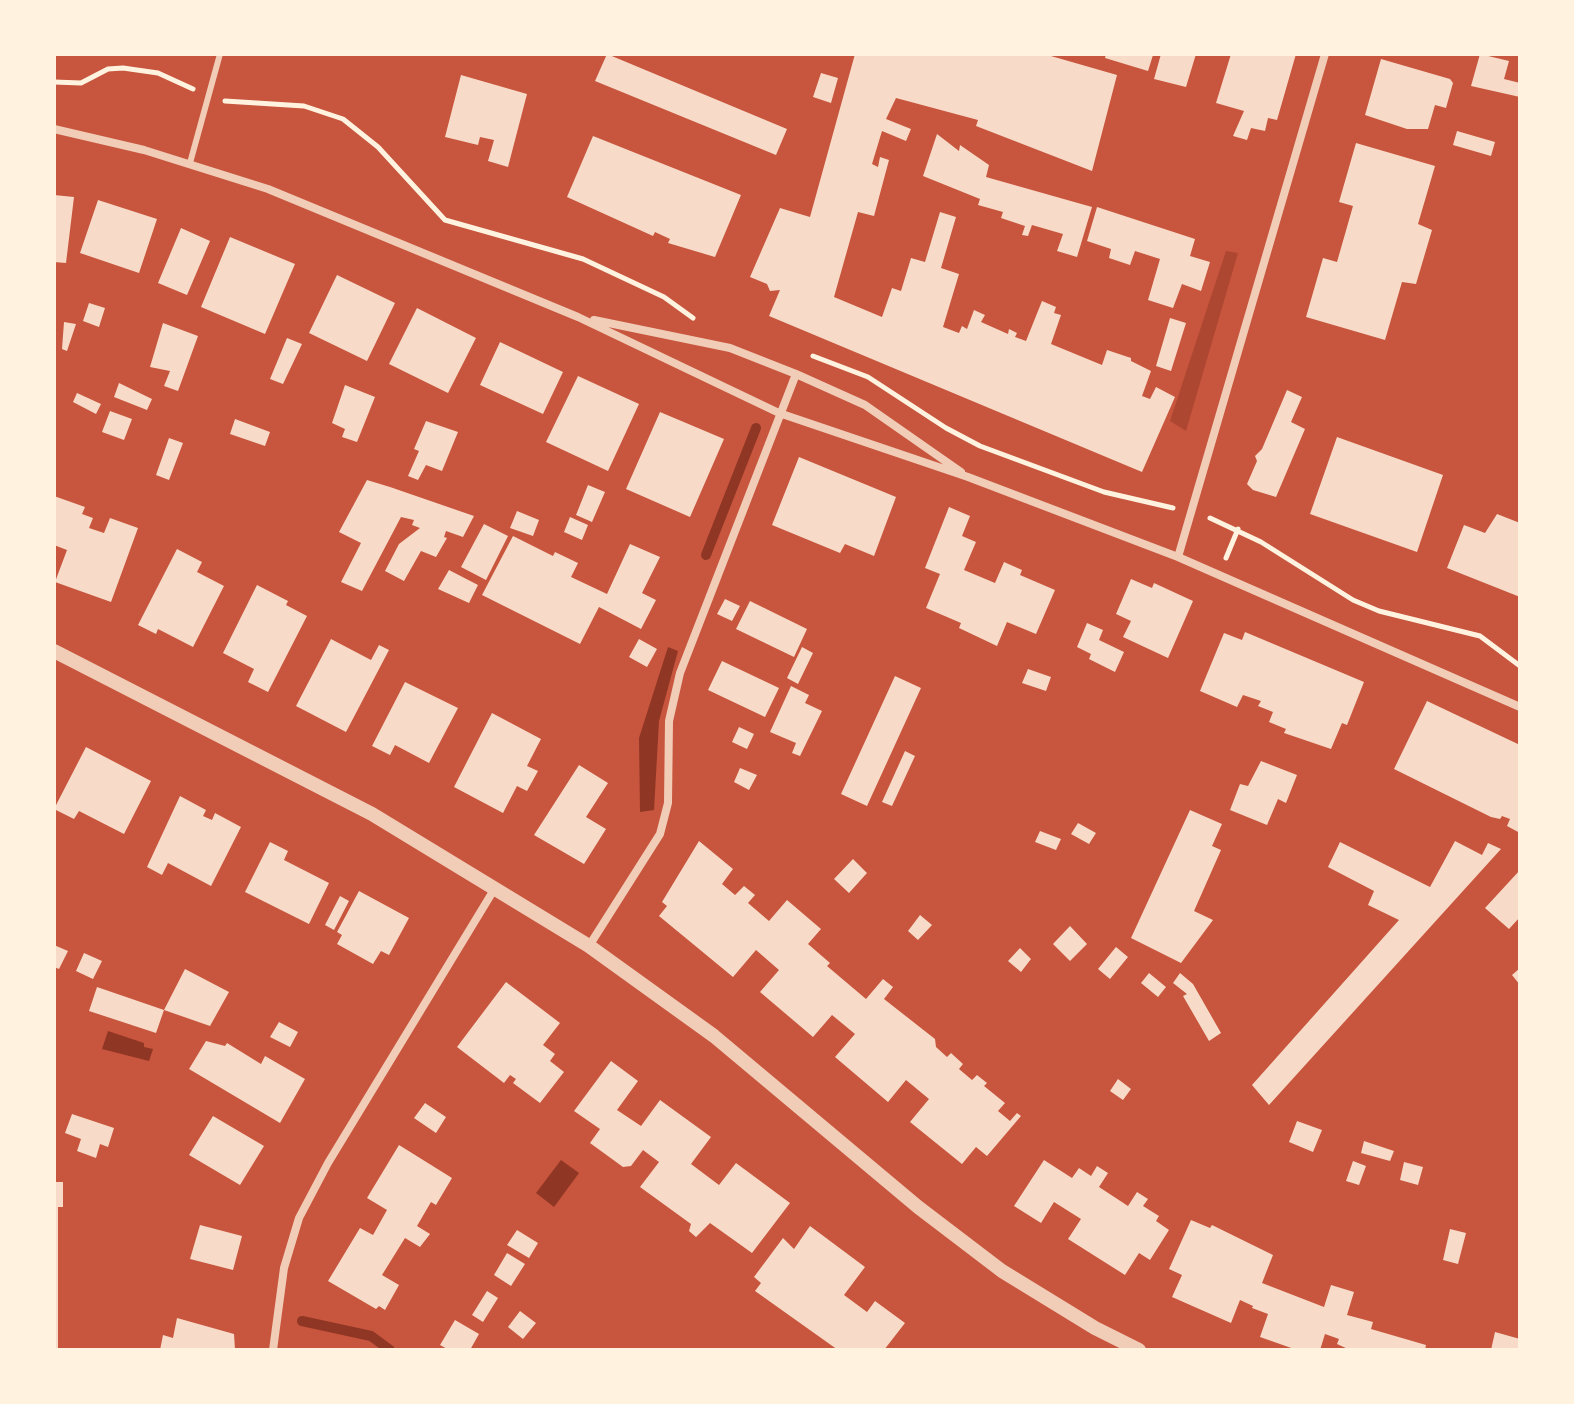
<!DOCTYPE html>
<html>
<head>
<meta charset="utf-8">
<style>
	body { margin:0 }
	#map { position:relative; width:1574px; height:1404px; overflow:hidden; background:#c8553d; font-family:Commissioner,sans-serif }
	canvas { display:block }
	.frame { position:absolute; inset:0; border:56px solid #fff3e0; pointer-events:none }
</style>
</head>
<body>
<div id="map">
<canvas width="1574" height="1404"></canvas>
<div class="frame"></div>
</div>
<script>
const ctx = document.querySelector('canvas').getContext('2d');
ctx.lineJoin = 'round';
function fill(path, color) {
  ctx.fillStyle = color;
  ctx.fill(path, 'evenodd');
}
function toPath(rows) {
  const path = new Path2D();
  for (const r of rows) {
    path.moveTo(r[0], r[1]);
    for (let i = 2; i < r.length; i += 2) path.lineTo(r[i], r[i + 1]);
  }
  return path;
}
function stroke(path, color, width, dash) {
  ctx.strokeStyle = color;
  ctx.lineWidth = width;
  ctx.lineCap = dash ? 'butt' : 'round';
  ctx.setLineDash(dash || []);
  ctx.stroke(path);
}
fill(toPath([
	[1226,251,1238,253,1186,431,1170,421]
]), '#ae4732');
fill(toPath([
	[668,647,678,651,659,721,654,810,640,812,639,738],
	[108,1031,144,1043,144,1047,153,1049,149,1061,102,1049],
	[561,1160,579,1173,554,1207,536,1193]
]), '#8f3625');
stroke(toPath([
	[706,555,756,428],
	[302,1321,371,1336,390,1350]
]), '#8f3625', 10);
fill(toPath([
	[607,54,787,129,776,155,595,81],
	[855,54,1044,54,1117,75,1092,171,976,126,978,120,896,98,886,119,911,129,906,141,882,131,872,164,878,167,880,157,889,160,874,216,858,212,834,297,882,317,892,288,901,291,911,258,925,262,940,212,956,217,941,268,959,274,943,327,959,333,962,326,967,329,974,310,985,315,981,322,1008,334,1009,329,1017,333,1015,337,1026,341,1042,301,1056,307,1054,313,1061,315,1051,344,1102,365,1107,350,1131,358,1131,361,1151,371,1142,396,1150,399,1156,387,1175,397,1142,472,769,316,780,290,770,291,767,284,750,277,780,208,810,217],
	[1106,54,1148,54,1153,55,1148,71,1105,58],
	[1161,54,1196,54,1186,87,1154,79],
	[1231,54,1296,54,1277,120,1268,118,1265,131,1251,128,1247,140,1233,136,1244,111,1216,103],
	[1480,54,1509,61,1504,79,1520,83,1520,97,1471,86],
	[1381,59,1450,79,1453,83,1446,108,1435,105,1428,129,1407,129,1365,115],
	[821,73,838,78,831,103,813,97],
	[461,75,527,94,508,167,488,161,494,140,480,137,478,145,445,137],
	[1457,131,1495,142,1491,156,1453,145],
	[937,134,959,151,960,145,989,165,986,177,1092,207,1077,257,1057,251,1063,234,1032,225,1028,236,1022,235,1025,226,1001,218,1003,212,978,205,980,199,923,176],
	[593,136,741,195,715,257,668,243,670,239,655,232,653,236,567,197],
	[1356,143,1435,166,1418,224,1432,230,1416,284,1402,282,1385,340,1306,317,1323,258,1337,262,1353,206,1339,202],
	[54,195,74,197,66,263,54,262],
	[98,200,157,219,139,273,80,253],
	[1097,207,1195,239,1190,256,1210,262,1201,291,1182,284,1173,308,1148,300,1160,259,1135,251,1130,265,1109,258,1111,249,1087,241],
	[181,228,210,241,187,295,158,283],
	[230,237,295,264,265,334,201,307],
	[337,275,395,303,367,361,309,333],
	[89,303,105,308,99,327,83,321],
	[417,308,476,338,448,393,389,364],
	[1170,318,1186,323,1171,371,1156,366],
	[64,322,76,324,67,351,62,349],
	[163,323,198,336,178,391,164,386,170,371,150,367],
	[287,338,302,344,283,384,270,379],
	[500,342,563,372,543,414,480,385],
	[578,376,639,404,608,471,546,442],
	[119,383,152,399,147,410,114,397],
	[345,385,375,397,357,442,342,437,345,429,332,423],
	[1287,390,1302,397,1291,422,1305,429,1276,497,1253,490,1247,484,1257,461,1255,456,1262,449],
	[77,393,101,404,96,414,73,402],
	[110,411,132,419,124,440,102,432],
	[660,412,724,439,690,517,626,489],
	[235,419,270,432,265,446,230,434],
	[426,421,458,432,442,471,426,465,418,480,408,476,419,451,414,449],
	[1337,437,1443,475,1417,552,1310,514],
	[169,438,183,443,169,480,156,475],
	[799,457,896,497,874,556,845,544,840,553,772,525],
	[367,480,390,487,474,516,463,537,446,531,444,537,447,538,436,557,421,551,404,581,385,571,399,544,420,528,412,525,414,520,401,517,362,591,341,582,361,543,339,532],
	[588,485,605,492,592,522,576,515],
	[54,496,85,507,82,514,93,518,89,528,104,533,110,518,138,528,111,602,55,582,67,550,54,545],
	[949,507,970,516,962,536,976,542,964,570,995,583,1004,562,1022,570,1020,575,1055,590,1036,634,1007,622,997,646,959,628,961,623,926,608,940,574,925,568],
	[517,511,539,520,533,536,510,528],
	[1497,514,1520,523,1520,597,1447,568,1464,525,1485,533],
	[570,517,588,525,582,540,564,532],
	[484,524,508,536,486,580,461,567],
	[513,536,553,556,555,552,578,563,571,577,607,594,630,544,660,557,642,593,656,600,641,629,599,607,580,644,482,595],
	[177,549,202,562,197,572,224,586,193,647,158,629,156,634,138,625],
	[449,570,478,585,469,603,438,589],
	[1131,579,1152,588,1154,583,1193,601,1168,658,1123,637,1131,621,1116,614],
	[257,585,288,601,286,605,307,616,268,692,248,682,254,669,223,653],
	[725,599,740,606,732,621,717,614],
	[750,601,807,629,794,657,736,629],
	[1087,623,1103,630,1099,640,1124,652,1115,672,1089,659,1091,654,1077,647],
	[1245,632,1364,682,1347,725,1342,723,1331,749,1284,733,1286,729,1269,722,1273,712,1258,706,1261,701,1243,695,1237,707,1200,691,1224,633,1242,640],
	[331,639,371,660,379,645,389,650,346,732,296,706],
	[639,639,657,649,647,667,629,657],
	[802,647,813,653,798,684,787,678],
	[722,661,779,688,765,717,708,690],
	[1028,669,1051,677,1046,691,1022,683],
	[895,676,921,688,867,806,841,794],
	[405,682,458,708,429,763,395,745,390,755,372,746],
	[791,686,809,695,805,703,822,711,800,756,792,753,796,743,770,732],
	[1427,701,1520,745,1520,833,1507,826,1510,819,1502,816,1500,819,1491,817,1394,769],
	[492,713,541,739,527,766,538,771,527,791,517,786,503,813,454,787],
	[739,727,754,734,747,749,732,742],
	[86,747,151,781,124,834,79,811,74,819,54,809],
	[905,751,915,756,892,806,882,802],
	[1261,761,1297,775,1286,803,1278,799,1267,825,1230,810,1240,784,1248,786],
	[579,765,608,783,586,817,606,829,584,864,534,835],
	[740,768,757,775,749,790,734,782],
	[180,796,206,810,203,816,212,820,215,813,241,827,211,886,168,863,162,875,147,867],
	[1190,810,1222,824,1212,846,1221,850,1194,911,1213,920,1181,963,1131,938],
	[1078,823,1096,833,1089,844,1071,834],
	[1040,831,1061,839,1056,850,1035,842],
	[699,841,733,869,722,884,735,895,744,886,755,895,748,903,769,921,787,900,821,929,808,944,830,963,827,966,866,999,883,979,893,987,884,999,935,1039,936,1047,947,1057,951,1053,963,1064,959,1069,972,1080,977,1075,987,1083,984,1086,1005,1103,998,1111,1010,1121,1017,1113,1021,1116,987,1156,976,1147,962,1164,910,1122,929,1099,906,1080,888,1102,835,1057,855,1034,832,1015,813,1037,760,992,779,970,756,950,733,977,659,916,667,906,662,902],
	[1455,841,1482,855,1488,843,1501,849,1269,1105,1252,1085,1399,920,1368,905,1374,891,1328,867,1340,842,1430,887],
	[270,842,288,851,284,860,329,883,309,924,245,892],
	[853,859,867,873,849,893,834,879],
	[1520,870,1520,917,1509,929,1485,908],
	[359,891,409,918,389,955,381,951,373,964,337,944,342,935,337,932],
	[340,896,349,901,334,930,325,925],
	[920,915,932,925,918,940,908,931],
	[1070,926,1087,944,1070,961,1053,944],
	[54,945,68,951,59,969,54,967],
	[1116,947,1128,957,1110,979,1098,969],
	[1020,948,1031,959,1021,972,1008,961],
	[84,953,102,961,93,979,76,971],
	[1520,968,1520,985,1512,975],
	[185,969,229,992,210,1026,164,1010],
	[1149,973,1166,987,1158,997,1141,983],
	[1180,973,1193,984,1221,1033,1209,1041,1183,996,1187,994,1173,983],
	[506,982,560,1023,543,1045,555,1054,550,1061,564,1072,540,1103,513,1083,516,1079,510,1075,504,1083,457,1047],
	[97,987,164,1010,156,1033,89,1011],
	[279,1022,298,1032,290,1047,270,1037],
	[206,1041,225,1046,227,1043,261,1064,265,1056,305,1079,280,1123,189,1069],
	[611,1061,638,1081,617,1110,641,1126,660,1100,711,1137,691,1164,719,1185,736,1163,790,1203,752,1253,710,1223,696,1237,689,1231,691,1224,640,1187,659,1162,643,1150,631,1166,623,1167,590,1143,600,1129,574,1111],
	[1118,1079,1131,1089,1123,1100,1110,1091],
	[425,1103,446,1117,436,1133,414,1118],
	[72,1114,114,1128,108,1147,100,1144,96,1158,77,1151,81,1139,65,1133],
	[213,1116,264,1146,240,1185,189,1155],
	[1297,1121,1322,1130,1313,1152,1289,1142],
	[1364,1141,1394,1151,1390,1161,1361,1153],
	[399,1145,452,1178,436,1205,431,1202,417,1226,430,1234,420,1247,405,1238,382,1275,399,1285,385,1310,379,1306,376,1309,328,1281,360,1228,373,1235,387,1210,367,1198],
	[1044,1160,1072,1178,1079,1168,1091,1176,1097,1166,1108,1173,1099,1187,1128,1206,1137,1192,1148,1199,1143,1206,1159,1216,1156,1221,1169,1230,1150,1260,1139,1253,1125,1275,1068,1239,1081,1219,1054,1202,1041,1223,1014,1206],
	[1353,1161,1366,1166,1359,1185,1346,1181],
	[1404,1162,1423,1167,1418,1185,1400,1180],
	[54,1182,63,1182,63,1207,58,1207,58,1350,54,1350],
	[1191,1220,1210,1228,1212,1225,1273,1255,1262,1283,1324,1307,1331,1285,1354,1292,1347,1315,1373,1322,1371,1329,1426,1345,1425,1350,1350,1350,1337,1344,1339,1339,1325,1334,1320,1350,1297,1350,1260,1337,1268,1314,1252,1308,1253,1306,1240,1300,1231,1323,1172,1297,1182,1275,1169,1269],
	[200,1225,242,1236,233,1270,190,1259],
	[810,1226,865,1267,844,1295,867,1312,875,1301,905,1323,884,1350,838,1350,755,1291,761,1283,754,1277,783,1238,794,1249],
	[1450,1229,1466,1233,1458,1264,1443,1260],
	[517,1230,538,1243,529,1258,507,1245],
	[507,1253,525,1264,511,1286,494,1275],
	[487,1291,498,1298,483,1322,472,1315],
	[520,1311,536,1323,523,1339,508,1327],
	[177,1318,234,1334,235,1350,160,1350,163,1335,173,1338],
	[455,1320,479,1334,470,1350,449,1350,440,1345],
	[1495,1332,1520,1339,1520,1350,1491,1350]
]), '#f7dbc8');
stroke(toPath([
	[54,82,81,83,108,69,123,68,158,73,193,89],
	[225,101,304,106,343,119,378,147,445,220,583,259,664,297,693,318],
	[813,356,868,377,946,428,980,446,1104,492,1173,508],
	[1210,518,1261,542,1353,600,1379,611,1480,636,1520,666],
	[1226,558,1238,529]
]), '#fff3e0', 5);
stroke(toPath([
	[190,163,220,54]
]), '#f1ccb7', 6);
stroke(toPath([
	[54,129,144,150,268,189,578,317,779,413,968,477,1178,557,1520,707],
	[594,320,730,348,796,374,865,405,961,472],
	[1178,557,1325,54],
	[589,946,660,834,668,803,669,721,680,673,796,374],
	[273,1350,284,1268,299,1218,328,1163,495,888]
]), '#f1ccb7', 8);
stroke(toPath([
	[54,651,372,814,589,946,714,1036,918,1207,1002,1271,1095,1328,1139,1350]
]), '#f1ccb7', 14);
</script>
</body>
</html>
